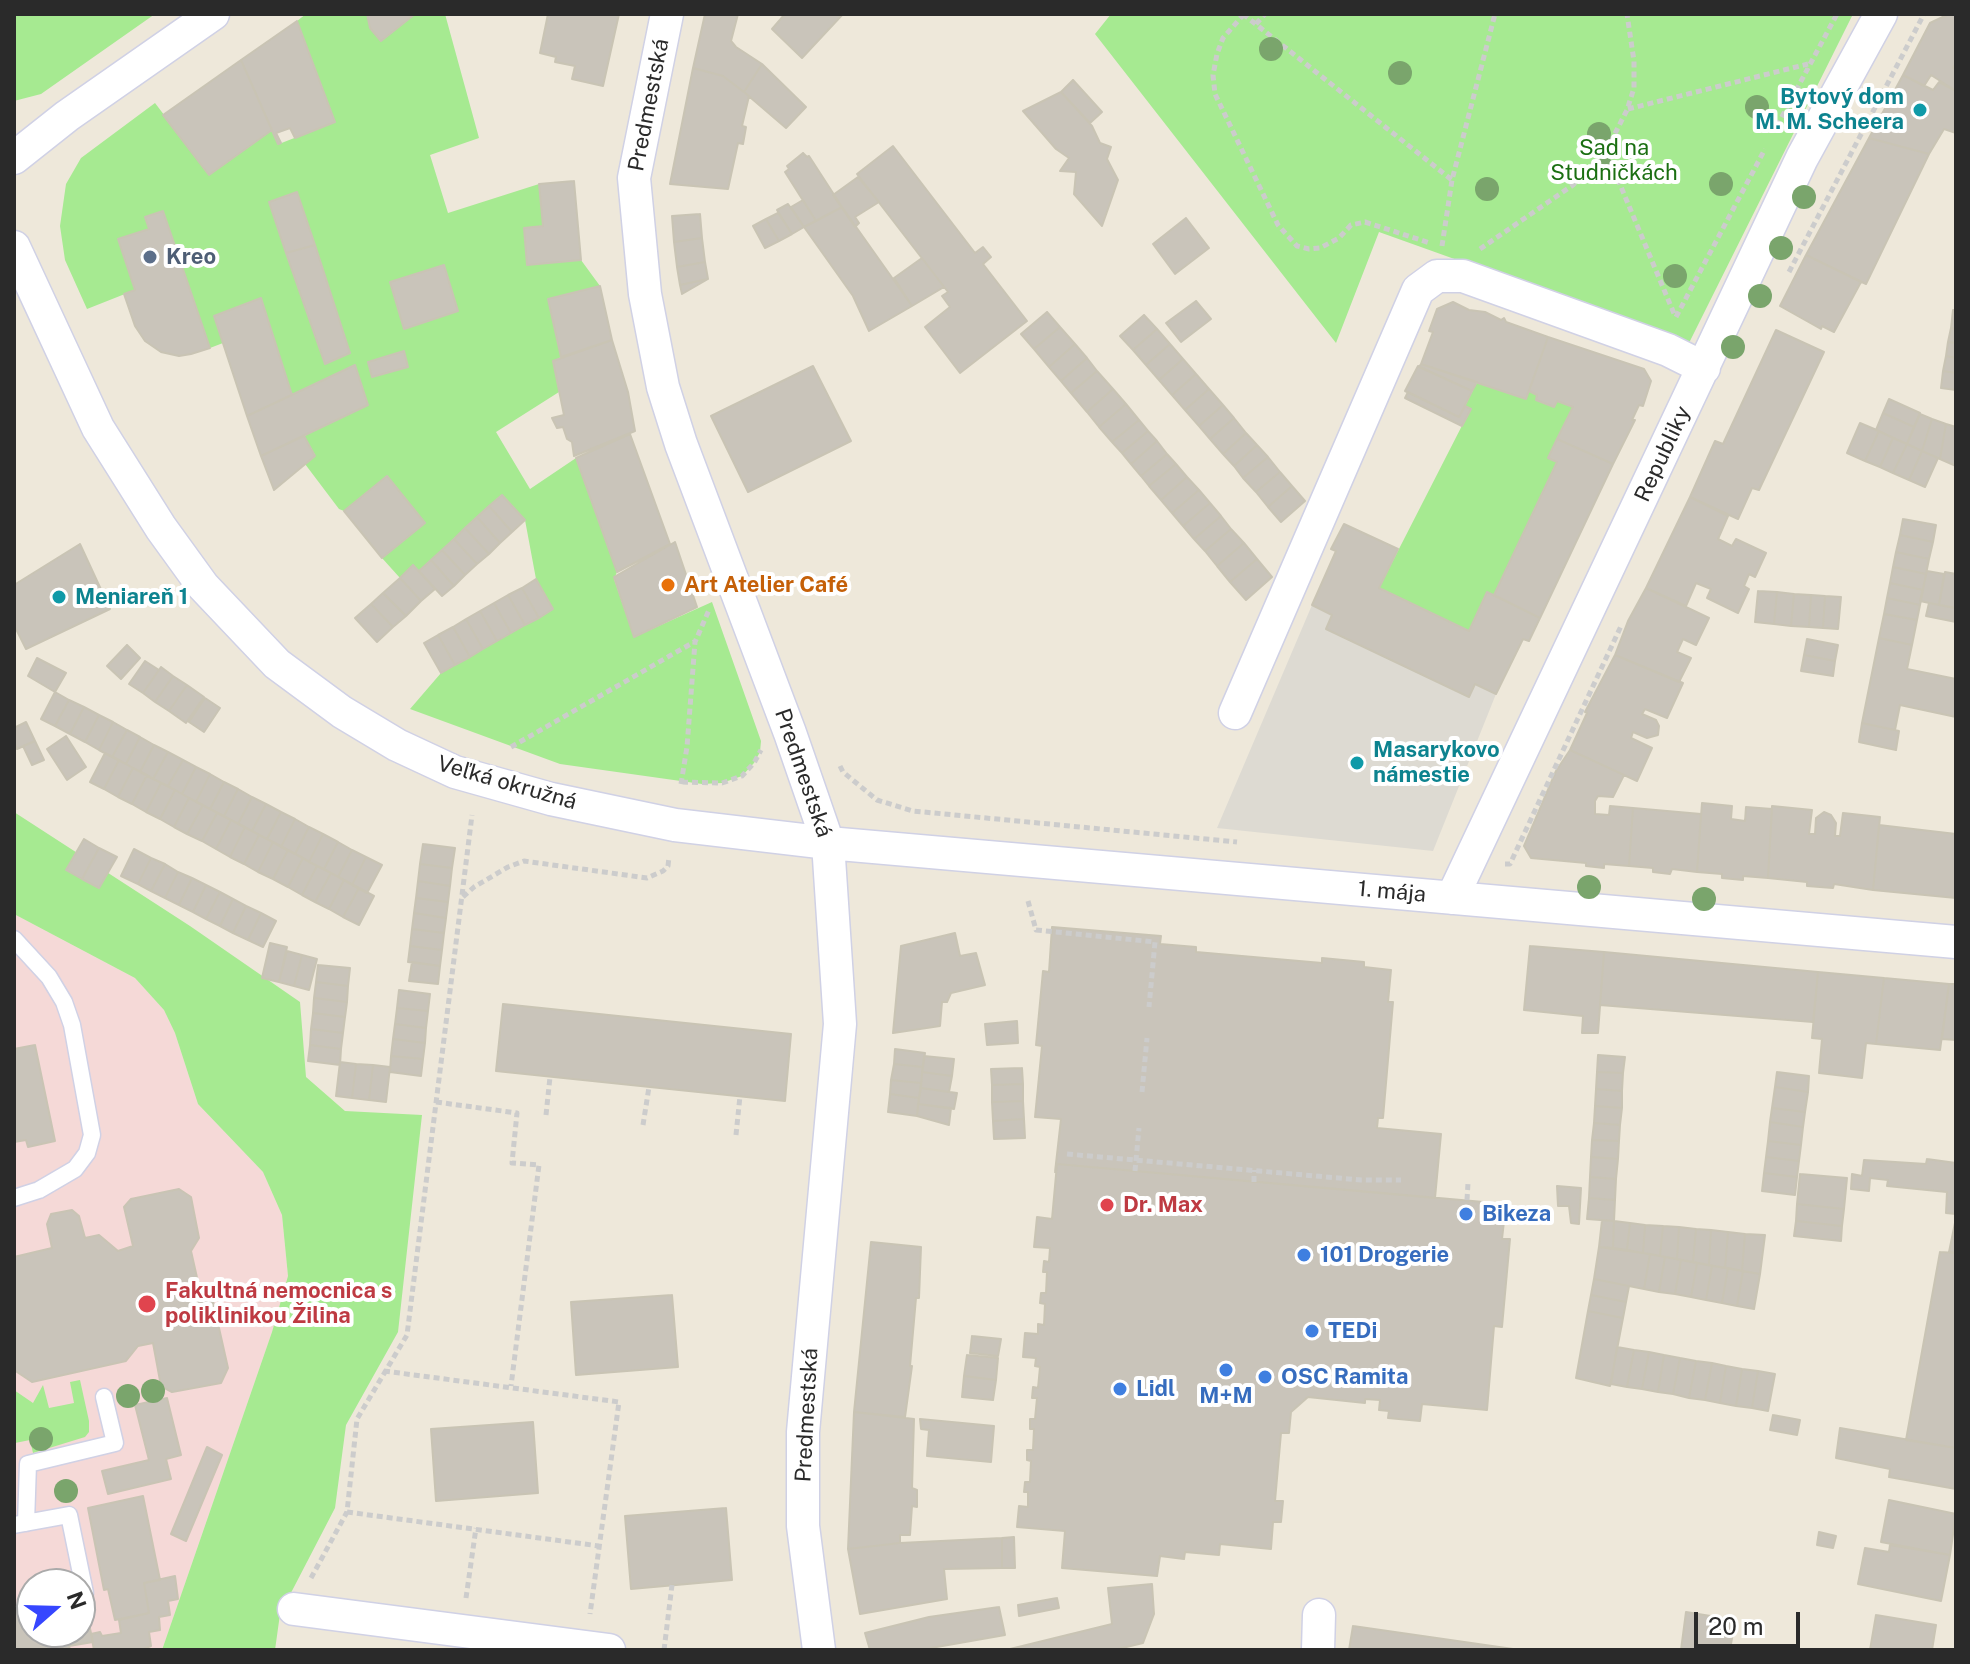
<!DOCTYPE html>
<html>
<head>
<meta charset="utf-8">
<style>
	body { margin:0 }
	#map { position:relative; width:1970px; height:1664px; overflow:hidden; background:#eee8da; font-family:"Public Sans",sans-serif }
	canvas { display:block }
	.frame { position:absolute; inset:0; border:16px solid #2a2a2a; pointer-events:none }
	.north { position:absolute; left:16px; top:1568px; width:80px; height:80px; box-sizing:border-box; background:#fff; border:2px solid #aaa; border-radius:50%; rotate:70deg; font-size:22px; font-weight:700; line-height:32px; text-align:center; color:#2a2a2a }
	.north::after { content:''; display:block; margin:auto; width:28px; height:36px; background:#3646ff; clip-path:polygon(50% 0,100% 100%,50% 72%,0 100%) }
	.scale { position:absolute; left:1694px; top:1612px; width:106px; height:36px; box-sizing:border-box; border:4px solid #2a2a2a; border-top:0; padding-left:10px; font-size:24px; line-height:28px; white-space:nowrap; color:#2a2a2a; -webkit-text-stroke:6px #fff; paint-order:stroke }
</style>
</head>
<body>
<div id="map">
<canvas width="1970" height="1664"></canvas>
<div class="frame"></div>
<div class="north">N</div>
<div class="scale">20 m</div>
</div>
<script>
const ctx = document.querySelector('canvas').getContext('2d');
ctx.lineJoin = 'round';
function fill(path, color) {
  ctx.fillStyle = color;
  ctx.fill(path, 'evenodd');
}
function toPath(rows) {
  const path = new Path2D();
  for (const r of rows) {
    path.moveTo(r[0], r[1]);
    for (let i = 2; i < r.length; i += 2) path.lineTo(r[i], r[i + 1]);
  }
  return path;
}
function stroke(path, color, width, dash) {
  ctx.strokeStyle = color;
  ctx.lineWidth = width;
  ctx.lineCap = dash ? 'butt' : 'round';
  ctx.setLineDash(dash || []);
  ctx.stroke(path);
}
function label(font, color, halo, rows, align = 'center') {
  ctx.font = font + ' "Public Sans",sans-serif';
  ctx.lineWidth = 8;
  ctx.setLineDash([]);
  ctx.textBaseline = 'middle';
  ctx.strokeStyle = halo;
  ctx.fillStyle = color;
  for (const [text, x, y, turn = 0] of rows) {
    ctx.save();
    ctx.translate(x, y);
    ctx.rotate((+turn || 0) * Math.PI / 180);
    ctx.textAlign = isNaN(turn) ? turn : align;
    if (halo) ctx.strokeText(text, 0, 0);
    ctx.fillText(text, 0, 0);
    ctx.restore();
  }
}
fill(toPath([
	[14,914,135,978,164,1010,175,1033,198,1104,263,1172,282,1215,288,1276,272,1332,162,1650,14,1650],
	[32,1584,80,1584,80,1632,32,1632]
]), '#f5d9d7');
fill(toPath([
	[14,14,155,14,41,94,14,101],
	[306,14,367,14,370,28,381,41,415,14,445,14,479,138,430,155,448,213,539,184,543,226,524,229,527,265,581,260,600,286,548,299,561,357,553,362,559,392,496,432,530,489,576,458,617,572,614,579,634,637,712,602,761,741,760,752,754,763,742,776,722,783,702,784,560,764,410,709,441,673,553,609,536,579,525,520,501,495,419,571,413,565,400,578,382,558,425,523,387,477,344,511,339,509,305,464,315,455,304,436,368,405,355,365,292,395,261,298,214,316,223,343,210,348,162,211,145,217,149,229,119,240,135,290,87,309,65,260,60,226,66,184,81,158,155,103,209,174,272,130,279,144,335,122,297,21],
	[297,192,350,353,325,364,269,202],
	[1111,14,1853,14,1689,343,1379,232,1336,343,1095,34],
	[1477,382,1526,399,1529,391,1537,395,1536,400,1554,407,1557,401,1573,407,1549,458,1557,462,1494,595,1487,592,1469,631,1379,588,1470,410,1465,406],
	[14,812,190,926,300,1002,306,1077,345,1111,422,1115,398,1332,346,1425,335,1508,280,1614,275,1650,162,1650,272,1332,288,1276,282,1215,263,1172,198,1104,175,1033,164,1010,135,978,14,914],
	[80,1380,89,1421,89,1432,85,1437,33,1453,30,1440,15,1443,14,1390,33,1403,43,1385,49,1408,74,1403,70,1382]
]), '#a6ea91');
fill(toPath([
	[1312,605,1332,615,1326,629,1468,697,1475,684,1496,694,1433,851,1217,828]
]), '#dddad2');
const building = toPath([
	[367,14,415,14,381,41,370,28,367,14],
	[548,14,619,14,603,86,572,79,575,66,555,62,556,57,540,53,548,14],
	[705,14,738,14,731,41,736,47,762,64,744,92,723,76,693,68,705,14],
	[785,14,843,14,802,58,772,29,785,14],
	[1949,14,1956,14,1956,63,1953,68,1956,69,1956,91,1931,75,1924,86,1903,75,1930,23,1949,14],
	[297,21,335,122,295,138,290,128,276,133,281,143,278,144,241,60,297,21],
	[241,60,272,130,209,175,163,115,241,60],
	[762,64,806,107,786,128,744,92,762,64],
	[693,68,723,76,749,96,742,126,746,127,743,144,738,143,728,189,670,184,693,68],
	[1903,75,1933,90,1939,82,1956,91,1956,133,1944,129,1929,154,1869,138,1903,75],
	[1073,80,1102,112,1090,123,1061,92,1073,80],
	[1061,92,1092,126,1100,143,1111,147,1107,159,1118,180,1102,226,1074,194,1076,172,1060,171,1069,158,1056,149,1023,111,1061,92],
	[1869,138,1929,154,1866,284,1806,255,1869,138],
	[893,146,975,253,983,247,991,257,983,264,1027,321,960,373,925,327,950,307,942,296,948,292,857,174,893,146],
	[803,153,807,157,809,156,842,207,816,221,785,172,789,169,787,166,803,153],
	[858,177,879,202,855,217,859,223,855,227,833,195,858,177],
	[574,181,581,260,527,265,524,228,543,226,539,184,574,181],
	[297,192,315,245,286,253,269,202,297,192],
	[803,200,816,221,804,227,791,207,803,200],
	[788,204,804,227,792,234,777,210,788,204],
	[842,207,912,306,869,331,853,296,804,227,842,207],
	[163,211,210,348,191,354,179,356,161,352,145,341,135,326,124,294,135,290,118,239,149,229,145,217,163,211],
	[778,213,792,234,779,241,766,219,778,213],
	[700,214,702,238,674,242,672,216,700,214],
	[1186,218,1209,248,1175,274,1153,244,1186,218],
	[766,219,779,241,765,248,753,226,766,219],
	[702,238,705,262,677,267,674,242,702,238],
	[315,245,350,353,325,364,286,253,315,245],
	[1806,255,1861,282,1834,332,1822,326,1821,329,1780,306,1806,255],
	[922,258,944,287,912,306,894,278,922,258],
	[705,262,708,279,680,285,677,267,705,262],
	[444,265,458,311,404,329,390,282,444,265],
	[708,279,682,294,680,285,708,279],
	[600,286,612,340,561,357,548,299,600,286],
	[261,298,292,395,247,416,214,316,261,298],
	[1196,301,1211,319,1181,342,1166,323,1196,301],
	[1453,302,1469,310,1485,312,1501,320,1504,318,1506,322,1548,337,1526,399,1421,364,1433,332,1429,331,1437,309,1453,302],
	[1953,310,1956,310,1956,329,1951,328,1953,310],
	[1047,312,1060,327,1034,349,1021,334,1047,312],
	[1144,315,1157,329,1133,350,1120,336,1144,315],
	[1060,327,1075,344,1049,367,1034,349,1060,327],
	[1951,328,1956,329,1956,343,1948,342,1951,328],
	[1157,329,1170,344,1146,365,1133,350,1157,329],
	[1776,330,1824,352,1759,490,1752,488,1738,519,1690,497,1715,441,1723,444,1776,330],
	[1548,337,1644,369,1651,381,1643,406,1639,405,1632,420,1635,420,1613,464,1557,439,1573,407,1557,401,1554,407,1536,400,1537,395,1529,391,1548,337],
	[612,340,628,392,635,431,574,456,572,442,567,439,563,427,557,428,552,418,564,415,553,361,612,340],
	[1948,342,1956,343,1956,358,1946,356,1948,342],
	[1075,344,1087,358,1061,381,1049,367,1075,344],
	[1170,344,1183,359,1159,380,1146,365,1170,344],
	[404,351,408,367,372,377,368,362,404,351],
	[1946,356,1956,358,1956,373,1943,371,1946,356],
	[1087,358,1097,371,1071,393,1061,381,1087,358],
	[1183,359,1196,374,1172,395,1159,380,1183,359],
	[1421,364,1477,382,1472,391,1419,367,1421,364],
	[355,365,368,405,261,456,247,416,355,365],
	[813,366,851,441,748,492,711,416,813,366],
	[1418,366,1472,391,1459,417,1405,391,1418,366],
	[1097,371,1113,389,1087,412,1071,393,1097,371],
	[1943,371,1956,373,1956,390,1941,388,1943,371],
	[1196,374,1209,389,1185,410,1172,395,1196,374],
	[1113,389,1126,404,1099,427,1087,412,1113,389],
	[1209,389,1223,405,1199,426,1185,410,1209,389],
	[1408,392,1459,417,1465,406,1471,409,1462,426,1405,398,1408,392],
	[1889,399,1920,413,1914,427,1883,413,1889,399],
	[1126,404,1139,420,1112,442,1099,427,1126,404],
	[1223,405,1234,418,1210,439,1199,426,1223,405],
	[1883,413,1914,427,1907,444,1876,430,1883,413],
	[1920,414,1932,419,1922,451,1907,444,1920,414],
	[1234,418,1246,433,1223,454,1210,439,1234,418],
	[1932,419,1946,424,1940,459,1922,451,1932,419],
	[1139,420,1148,431,1122,453,1112,442,1139,420],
	[1860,423,1879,431,1865,461,1847,453,1860,423],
	[1946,424,1956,427,1956,466,1940,459,1946,424],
	[1148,431,1157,441,1131,464,1122,453,1148,431],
	[1879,431,1893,438,1880,467,1865,461,1879,431],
	[1246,433,1257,445,1234,466,1223,454,1246,433],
	[630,434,670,544,617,572,576,458,630,434],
	[304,436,315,456,274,490,261,456,304,436],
	[1893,438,1907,444,1893,473,1880,467,1893,438],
	[1557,439,1613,464,1540,618,1494,595,1557,462,1548,458,1557,439],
	[1157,441,1167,454,1141,476,1131,464,1157,441],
	[1907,444,1922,451,1909,480,1893,473,1907,444],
	[1257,445,1268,457,1243,478,1234,466,1257,445],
	[1922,451,1938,458,1925,487,1909,480,1922,451],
	[1167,454,1176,464,1149,486,1141,476,1167,454],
	[1268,457,1280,472,1256,492,1243,478,1268,457],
	[1176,464,1187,477,1161,500,1149,486,1176,464],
	[1280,472,1292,486,1268,507,1256,492,1280,472],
	[387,476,425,523,382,558,344,511,387,476],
	[1187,477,1199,490,1172,513,1161,500,1187,477],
	[1292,486,1305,501,1281,522,1268,507,1292,486],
	[1199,490,1210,503,1183,526,1172,513,1199,490],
	[502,495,525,520,512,532,489,506,502,495],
	[1690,497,1728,516,1718,539,1732,546,1736,539,1766,553,1755,577,1749,574,1744,586,1749,589,1738,613,1707,598,1711,589,1696,583,1686,606,1646,588,1690,497],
	[1210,503,1221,516,1194,539,1183,526,1210,503],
	[489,506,512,532,500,543,477,517,489,506],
	[1221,516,1231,529,1205,551,1194,539,1221,516],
	[477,517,500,543,489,554,465,528,477,517],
	[1903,519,1936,525,1933,542,1900,535,1903,519],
	[1344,524,1398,549,1379,588,1469,631,1487,592,1540,618,1529,641,1523,639,1496,694,1475,684,1469,697,1326,629,1332,615,1312,605,1336,551,1331,549,1344,524],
	[465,528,489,554,477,564,454,539,465,528],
	[1231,529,1244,543,1217,566,1205,551,1231,529],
	[1900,535,1933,542,1929,559,1896,552,1900,535],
	[454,539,477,564,465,575,442,550,454,539],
	[675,542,697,607,634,637,614,577,675,542],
	[1244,543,1257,559,1230,582,1217,566,1244,543],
	[80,544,110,609,26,649,14,625,14,585,80,544],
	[442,550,465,575,454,586,431,560,442,550],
	[1896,552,1929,559,1926,574,1893,567,1896,552],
	[1257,559,1272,577,1246,600,1230,582,1257,559],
	[431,560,454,586,442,596,419,571,431,560],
	[413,565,435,589,421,601,400,578,413,565],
	[1893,567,1926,574,1923,590,1890,583,1893,567],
	[1927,571,1944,574,1939,605,1920,601,1927,571],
	[1945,572,1956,574,1955,608,1939,605,1945,572],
	[400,578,421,601,406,616,383,593,400,578],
	[536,579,553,609,539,618,522,588,536,579],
	[1890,583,1923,590,1920,605,1887,598,1890,583],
	[522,588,539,618,525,625,508,595,522,588],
	[1646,588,1709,618,1696,645,1683,639,1677,652,1691,658,1679,682,1615,655,1628,621,1646,588],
	[1758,591,1777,592,1774,624,1755,622,1758,591],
	[1777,592,1794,594,1791,626,1774,624,1777,592],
	[383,593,406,616,393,627,371,604,383,593],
	[1794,594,1811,595,1809,627,1791,626,1794,594],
	[508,595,525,625,511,633,494,603,508,595],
	[1811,595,1825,596,1823,628,1809,627,1811,595],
	[1825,596,1841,597,1838,629,1823,628,1825,596],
	[1887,598,1920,605,1917,620,1884,614,1887,598],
	[494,603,511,633,497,641,480,611,494,603],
	[1929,603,1956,608,1956,622,1926,616,1929,603],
	[371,604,393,627,377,642,355,618,371,604],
	[480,611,497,641,483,649,466,619,480,611],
	[1884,614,1917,620,1912,645,1879,638,1884,614],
	[466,619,483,649,470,657,453,627,466,619],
	[453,627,470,657,455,665,438,635,453,627],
	[438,635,455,665,441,673,424,643,438,635],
	[1879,638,1912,645,1907,669,1956,679,1956,717,1900,705,1895,730,1862,723,1879,638],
	[1807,639,1838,645,1835,661,1804,655,1807,639],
	[127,645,140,658,121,679,107,666,127,645],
	[1615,655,1683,683,1667,718,1645,709,1642,714,1656,720,1659,726,1658,735,1647,738,1633,732,1631,738,1652,748,1637,781,1570,750,1587,713,1585,712,1615,655],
	[1804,655,1835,661,1833,676,1801,671,1804,655],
	[37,658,66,673,55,692,28,676,37,658],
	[145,661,159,670,143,693,129,684,145,661],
	[161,667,173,676,155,702,143,693,161,667],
	[173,676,187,685,169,711,155,702,173,676],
	[187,685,204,697,186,723,169,711,187,685],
	[55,692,69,700,55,726,41,719,55,692],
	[205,698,220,708,204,732,189,722,205,698],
	[69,700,84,707,70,734,55,726,69,700],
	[84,707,99,715,85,742,70,734,84,707],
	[99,715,113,722,99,750,85,742,99,715],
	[26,722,35,741,17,749,14,742,14,728,26,722],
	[113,722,127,730,112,757,99,750,113,722],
	[1862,723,1899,731,1896,750,1859,742,1862,723],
	[127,730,140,737,126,764,112,757,127,730],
	[66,736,86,767,67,780,47,749,66,736],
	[140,737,154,745,140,772,126,764,140,737],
	[35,741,44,760,32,765,23,746,35,741],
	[154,745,168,752,153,779,140,772,154,745],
	[1570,750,1624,775,1613,797,1598,796,1595,801,1595,814,1609,815,1610,806,1633,808,1629,866,1604,864,1604,868,1586,866,1586,863,1531,858,1524,846,1556,771,1570,750],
	[168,752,183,760,168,786,153,779,168,752],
	[105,753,119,760,104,789,90,782,105,753],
	[119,760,133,768,118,797,104,789,119,760],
	[183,760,196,767,182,794,168,786,183,760],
	[196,767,210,774,196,802,182,794,196,767],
	[133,768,147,775,132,804,118,797,133,768],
	[210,774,224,782,210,809,196,802,210,774],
	[147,775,161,783,146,812,132,804,147,775],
	[224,782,238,789,224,816,210,809,224,782],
	[161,783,175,790,160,819,146,812,161,783],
	[238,789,252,797,238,824,224,816,238,789],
	[175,790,189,798,174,827,160,819,175,790],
	[252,797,266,804,252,831,238,824,252,797],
	[189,798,203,805,187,834,174,827,189,798],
	[1702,803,1732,806,1731,819,1745,821,1746,807,1772,809,1768,878,1743,876,1743,880,1722,878,1722,874,1697,872,1702,803],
	[266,804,281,812,267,839,252,831,266,804],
	[203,805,217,813,202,841,187,834,203,805],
	[1772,806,1812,810,1809,834,1815,834,1816,818,1824,812,1831,815,1836,823,1835,836,1840,836,1843,813,1880,817,1873,890,1834,884,1833,888,1807,886,1807,882,1768,878,1772,806],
	[1633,808,1701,814,1697,872,1672,869,1670,874,1653,872,1653,868,1629,866,1633,808],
	[281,812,295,819,281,847,267,839,281,812],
	[217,813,231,820,216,849,202,841,217,813],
	[295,819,309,827,295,854,281,847,295,819],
	[231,820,245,827,230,857,216,849,231,820],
	[1879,825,1956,834,1956,898,1873,890,1879,825],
	[245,827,259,835,244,864,230,857,245,827],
	[309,827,323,834,309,862,295,854,309,827],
	[323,834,338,842,324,869,309,862,323,834],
	[259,835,273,842,258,872,244,864,259,835],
	[84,839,99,848,82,879,66,870,84,839],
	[273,842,288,850,273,879,258,872,273,842],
	[338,842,352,850,338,877,324,869,338,842],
	[423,844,455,848,452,868,420,864,423,844],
	[99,848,117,857,99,888,82,879,99,848],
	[134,849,151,858,138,884,121,876,134,849],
	[288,850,303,858,288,887,273,879,288,850],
	[352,850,366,857,352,885,338,877,352,850],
	[366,857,382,865,367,893,352,885,366,857],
	[151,858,165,864,151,891,138,884,151,858],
	[303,858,317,866,302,895,288,887,303,858],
	[165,864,178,872,165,898,151,891,165,864],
	[420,864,452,868,450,886,418,881,420,864],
	[317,866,331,873,315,902,302,895,317,866],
	[178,872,192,878,179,905,165,898,178,872],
	[331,873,344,880,329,909,315,902,331,873],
	[192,878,206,885,193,912,179,905,192,878],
	[344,880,359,888,343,917,329,909,344,880],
	[418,881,450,886,448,902,416,898,418,881],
	[206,885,220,892,206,919,193,912,206,885],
	[359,888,374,896,359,925,343,917,359,888],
	[220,892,233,899,220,926,206,919,220,892],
	[416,898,448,902,446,918,414,913,416,898],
	[233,899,246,906,233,933,220,926,233,899],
	[246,906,261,913,248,940,233,933,246,906],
	[261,913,276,921,263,947,248,940,261,913],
	[414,913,446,918,444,933,412,929,414,913],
	[1052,927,1161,936,1160,944,1196,947,1196,952,1322,963,1322,958,1364,962,1364,967,1391,970,1388,1002,1393,1002,1383,1118,1378,1118,1377,1128,1441,1134,1435,1198,1057,1164,1055,1172,1061,1119,1035,1117,1042,1046,1036,1045,1043,971,1049,972,1052,927],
	[412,929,444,933,442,950,410,946,412,929],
	[955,933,960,956,976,953,985,985,951,993,947,1002,942,1002,940,1026,893,1033,901,946,955,933],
	[270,943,287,947,279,982,262,978,270,943],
	[410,946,442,950,440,966,408,962,410,946],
	[1530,946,1604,952,1598,1033,1582,1033,1583,1016,1524,1010,1530,946],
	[287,951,302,955,294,986,279,982,287,951],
	[1604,952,1818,972,1813,1022,1600,1005,1604,952],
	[302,955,317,959,309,990,294,986,302,955],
	[412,962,440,966,438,984,409,981,412,962],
	[318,965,350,968,348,986,316,982,318,965],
	[1818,972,1884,978,1876,1044,1866,1043,1862,1078,1819,1073,1822,1039,1812,1038,1818,972],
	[1884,978,1949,984,1940,1050,1876,1044,1884,978],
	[316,982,348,986,347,1002,314,998,316,982],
	[1949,984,1956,984,1956,1040,1942,1039,1949,984],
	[399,990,430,994,428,1011,397,1008,399,990],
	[314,998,347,1002,345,1017,313,1013,314,998],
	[503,1004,791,1034,785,1101,496,1071,503,1004],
	[397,1008,428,1011,426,1028,395,1024,397,1008],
	[313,1013,345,1017,343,1033,311,1029,313,1013],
	[1017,1021,1018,1043,987,1045,985,1024,1017,1021],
	[395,1024,426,1028,425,1043,393,1039,395,1024],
	[311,1029,343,1033,341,1049,310,1045,311,1029],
	[393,1039,425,1043,423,1059,391,1056,393,1039],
	[35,1045,55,1141,28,1147,26,1140,14,1142,14,1049,35,1045],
	[310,1045,341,1049,340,1065,308,1061,310,1045],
	[895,1049,925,1053,923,1067,894,1064,895,1049],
	[1598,1055,1625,1057,1623,1073,1597,1072,1598,1055],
	[391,1056,423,1059,421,1076,390,1072,391,1056],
	[924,1056,954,1059,952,1076,922,1072,924,1056],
	[340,1062,356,1064,352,1098,336,1096,340,1062],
	[356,1064,373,1065,369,1100,352,1098,356,1064],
	[894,1064,923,1067,921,1083,891,1080,894,1064],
	[373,1065,390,1067,386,1102,369,1100,373,1065],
	[1022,1068,1023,1084,992,1085,991,1069,1022,1068],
	[922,1072,952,1076,949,1092,921,1088,922,1072],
	[1597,1072,1623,1073,1622,1091,1596,1089,1597,1072],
	[1777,1072,1809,1076,1808,1092,1775,1087,1777,1072],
	[891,1080,921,1083,919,1098,890,1094,891,1080],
	[1023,1084,1023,1101,992,1102,992,1085,1023,1084],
	[1775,1087,1808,1092,1805,1112,1772,1108,1775,1087],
	[921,1088,957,1093,954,1109,918,1104,921,1088],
	[1596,1089,1622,1091,1622,1108,1595,1106,1596,1089],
	[890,1094,919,1098,917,1116,888,1112,890,1094],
	[1023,1101,1024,1119,993,1121,992,1102,1023,1101],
	[918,1104,951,1108,949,1125,917,1116,918,1104],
	[1595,1106,1622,1108,1620,1125,1594,1123,1595,1106],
	[1772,1108,1805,1112,1803,1127,1770,1122,1772,1108],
	[1024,1119,1025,1138,994,1139,993,1121,1024,1119],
	[1770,1122,1803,1127,1801,1145,1768,1141,1770,1122],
	[1594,1123,1620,1125,1619,1141,1592,1140,1594,1123],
	[1592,1140,1619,1141,1618,1159,1591,1157,1592,1140],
	[1768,1141,1801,1145,1799,1161,1766,1157,1768,1141],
	[1591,1157,1618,1159,1616,1179,1590,1177,1591,1157],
	[1766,1157,1799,1161,1797,1177,1764,1173,1766,1157],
	[1927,1159,1956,1163,1956,1214,1946,1213,1947,1192,1887,1186,1888,1180,1870,1178,1869,1191,1851,1189,1852,1174,1862,1176,1864,1160,1926,1164,1927,1159],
	[1057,1164,1506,1204,1502,1239,1510,1239,1502,1327,1494,1326,1487,1410,1422,1404,1420,1421,1388,1418,1389,1411,1379,1410,1380,1400,1365,1399,1365,1403,1308,1397,1291,1412,1289,1433,1281,1433,1275,1501,1283,1501,1281,1522,1273,1522,1271,1549,1220,1544,1219,1555,1185,1552,1184,1559,1160,1556,1157,1576,1062,1568,1065,1531,1017,1527,1019,1506,1028,1507,1028,1492,1024,1492,1025,1482,1030,1482,1031,1461,1027,1460,1027,1450,1033,1450,1034,1429,1030,1429,1030,1419,1035,1419,1037,1398,1032,1398,1033,1387,1038,1388,1040,1367,1035,1366,1036,1358,1023,1357,1025,1333,1038,1334,1038,1324,1044,1325,1045,1304,1040,1303,1041,1293,1046,1293,1047,1272,1043,1272,1044,1261,1049,1262,1050,1248,1034,1247,1037,1217,1052,1219,1057,1164],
	[1764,1173,1797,1177,1795,1195,1762,1191,1764,1173],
	[1800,1174,1847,1178,1844,1209,1797,1204,1800,1174],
	[1590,1177,1616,1179,1615,1200,1589,1198,1590,1177],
	[1557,1186,1581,1188,1579,1224,1571,1223,1569,1206,1558,1206,1557,1186],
	[179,1189,191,1197,199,1238,191,1251,198,1282,210,1288,228,1368,221,1383,172,1392,161,1386,153,1343,138,1346,126,1361,32,1382,14,1370,14,1257,52,1248,47,1224,51,1214,72,1210,79,1216,85,1238,99,1235,118,1251,133,1246,124,1207,131,1199,179,1189],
	[1589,1198,1615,1200,1614,1221,1587,1219,1589,1198],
	[1797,1204,1844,1209,1842,1226,1796,1221,1797,1204],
	[1956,1218,1956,1253,1949,1252,1956,1218],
	[1602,1220,1614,1221,1613,1248,1599,1247,1602,1220],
	[1614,1221,1630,1223,1627,1250,1613,1248,1614,1221],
	[1796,1221,1842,1226,1841,1241,1794,1236,1796,1221],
	[1630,1223,1645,1225,1643,1253,1627,1250,1630,1223],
	[1645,1225,1663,1226,1660,1256,1643,1253,1645,1225],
	[1663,1226,1679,1227,1677,1259,1660,1256,1663,1226],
	[1679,1227,1696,1229,1693,1262,1677,1259,1679,1227],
	[1696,1229,1711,1230,1709,1265,1693,1262,1696,1229],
	[1711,1230,1728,1232,1725,1268,1709,1265,1711,1230],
	[1728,1232,1745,1234,1742,1271,1725,1268,1728,1232],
	[1745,1234,1765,1235,1760,1274,1742,1271,1745,1234],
	[871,1242,921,1247,919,1298,916,1298,910,1366,912,1366,905,1417,854,1412,871,1242],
	[1599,1247,1650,1254,1644,1289,1594,1279,1599,1247],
	[1940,1252,1956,1253,1956,1448,1906,1440,1940,1252],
	[1650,1254,1665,1257,1659,1292,1644,1289,1650,1254],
	[1665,1257,1681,1260,1675,1294,1659,1292,1665,1257],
	[1681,1260,1697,1263,1691,1297,1675,1294,1681,1260],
	[1697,1263,1712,1266,1706,1300,1691,1297,1697,1263],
	[1712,1266,1728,1268,1722,1303,1706,1300,1712,1266],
	[1728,1268,1743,1271,1737,1306,1722,1303,1728,1268],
	[1743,1271,1760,1274,1754,1309,1737,1306,1743,1271],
	[1594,1279,1629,1286,1626,1302,1591,1295,1594,1279],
	[672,1295,678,1367,576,1375,571,1302,672,1295],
	[1591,1295,1626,1302,1623,1318,1588,1311,1591,1295],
	[1588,1311,1623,1318,1610,1386,1576,1378,1588,1311],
	[972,1336,1001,1339,998,1356,970,1353,972,1336],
	[1617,1347,1634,1350,1627,1387,1611,1384,1617,1347],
	[1634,1350,1649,1352,1642,1389,1627,1387,1634,1350],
	[1649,1352,1664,1355,1658,1392,1642,1389,1649,1352],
	[967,1355,998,1358,996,1380,964,1376,967,1355],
	[1664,1355,1680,1358,1673,1394,1658,1392,1664,1355],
	[1680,1358,1696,1361,1689,1398,1673,1394,1680,1358],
	[1696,1361,1712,1363,1705,1400,1689,1398,1696,1361],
	[1712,1363,1726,1366,1720,1403,1705,1400,1712,1363],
	[1726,1366,1742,1369,1736,1406,1720,1403,1726,1366],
	[1742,1369,1758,1371,1752,1408,1736,1406,1742,1369],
	[1758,1371,1775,1374,1768,1411,1752,1408,1758,1371],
	[964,1376,996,1380,993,1400,962,1397,964,1376],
	[167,1398,181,1455,166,1459,171,1479,108,1494,102,1471,149,1460,135,1405,167,1398],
	[854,1412,914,1419,912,1488,917,1490,917,1507,912,1506,910,1535,900,1535,900,1543,848,1549,854,1412],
	[1773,1415,1800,1420,1797,1435,1770,1430,1773,1415],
	[920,1419,994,1426,991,1462,927,1456,929,1430,921,1429,920,1419],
	[533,1422,538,1493,436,1501,431,1429,533,1422],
	[1840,1428,1956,1448,1956,1489,1889,1477,1890,1469,1836,1458,1840,1428],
	[207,1447,222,1455,186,1541,171,1534,207,1447],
	[143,1496,160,1580,144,1583,149,1613,115,1620,108,1589,104,1590,88,1508,143,1496],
	[1889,1500,1956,1514,1950,1555,1881,1542,1889,1500],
	[726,1508,732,1580,631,1589,625,1516,726,1508],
	[1819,1532,1836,1536,1833,1548,1817,1545,1819,1532],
	[1014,1537,1015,1568,1002,1568,1002,1538,1014,1537],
	[1002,1538,1002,1568,944,1569,947,1599,860,1614,848,1549,900,1543,1002,1538],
	[1890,1545,1950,1555,1941,1601,1858,1584,1865,1548,1889,1552,1890,1545],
	[175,1576,178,1599,168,1601,170,1615,159,1617,160,1630,149,1632,151,1646,141,1650,94,1650,91,1634,100,1632,102,1636,121,1633,119,1620,149,1613,144,1583,175,1576],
	[1152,1584,1154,1614,1143,1643,1114,1650,1006,1650,1112,1624,1108,1588,1152,1584],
	[1057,1598,1059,1608,1019,1616,1018,1605,1057,1598],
	[32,1602,32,1632,80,1632,80,1612,86,1611,93,1642,69,1646,70,1650,14,1650,14,1606,32,1602],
	[999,1607,1005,1635,931,1648,932,1650,870,1650,865,1633,929,1617,999,1607],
	[1686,1612,1735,1620,1730,1650,1681,1650,1686,1612],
	[1876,1615,1936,1625,1932,1650,1870,1650,1876,1615],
	[1353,1626,1513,1649,1512,1650,1349,1650,1353,1626]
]);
fill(building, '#c9c4ba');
stroke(building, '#c9c4b4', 2);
const lane = toPath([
	[14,939,49,977,64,1002,72,1025,92,1135,87,1153,75,1169,39,1190,14,1198],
	[26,1523,28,1464,115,1443,104,1397],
	[14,1525,69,1515,85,1593]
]);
const street = toPath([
	[667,14,634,178,645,294,663,387,681,444,790,733,828,843,840,1024,803,1432,803,1526,819,1650],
	[14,158,67,116,213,14],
	[14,247,98,428,161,528,203,586,277,664,342,712,397,745,455,772,551,799,675,825,828,843,1956,942],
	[1235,713,1418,290,1437,276,1463,276,1668,350,1704,368],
	[1452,898,1802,158,1881,14],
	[294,1609,609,1650],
	[1318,1650,1319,1615]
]);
stroke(lane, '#d0d1e5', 19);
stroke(street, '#d0d1e5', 35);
stroke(toPath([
	[1243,14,1452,180],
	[1244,14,1223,38,1217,54,1213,75,1215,94,1278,225,1297,246,1309,249,1320,248,1339,238,1351,225,1365,222,1430,243],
	[1256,24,1265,14],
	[1628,109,1808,64],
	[1777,126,1837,14],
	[1606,151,1675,316],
	[1442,246,1452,180,1495,14],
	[1480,249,1573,185,1606,151,1627,110,1634,88,1634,61,1627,14],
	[1789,272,1924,14],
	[1676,317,1765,149],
	[511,747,694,642],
	[840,766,843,772,877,800,913,811,1237,842],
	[682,782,722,783,742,776,754,763,761,750],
	[681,784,687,747,695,642,709,610],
	[1505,864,1510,864,1622,624],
	[463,897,474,887,508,867,524,861,647,878,663,871,668,866,669,857],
	[1028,901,1036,930,1155,942,1149,1007],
	[1142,1092,1147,1038],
	[436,1102,517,1113,512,1163,539,1165,511,1386],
	[546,1115,550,1077],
	[643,1125,649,1087],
	[736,1135,740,1096],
	[1067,1154,1361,1180,1401,1180],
	[1135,1171,1139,1128],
	[1254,1182,1254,1170],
	[1467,1200,1468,1183],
	[384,1371,619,1402,590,1614],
	[347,1512,599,1546],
	[311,1578,347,1512,357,1419,407,1335,472,815],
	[466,1598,476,1528],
	[664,1650,672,1585]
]), '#ccc', 5, [6, 4]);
stroke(lane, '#fff', 16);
stroke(street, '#fff', 32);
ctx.fillStyle = '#7aa56c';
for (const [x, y] of [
	[1271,49],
	[1400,73],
	[1757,107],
	[1599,134],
	[1603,169],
	[1721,184],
	[1487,189],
	[1804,197],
	[1781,248],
	[1675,276],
	[1760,296],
	[1733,347],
	[1589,887],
	[1704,899],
	[153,1391],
	[128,1396],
	[41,1439],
	[66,1491]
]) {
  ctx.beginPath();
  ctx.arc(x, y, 12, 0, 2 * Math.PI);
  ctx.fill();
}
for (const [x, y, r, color] of [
	[1920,110,8,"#0f9aa8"],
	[150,257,8,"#5c6f8a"],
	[668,585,8,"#e8710a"],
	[59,597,8,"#0f9aa8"],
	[1357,763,8,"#0f9aa8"],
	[1107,1205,8,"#e0444e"],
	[1466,1214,8,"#3f7fe0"],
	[1304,1255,8,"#3f7fe0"],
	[147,1304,10,"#e0444e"],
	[1312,1331,8,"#3f7fe0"],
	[1226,1370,8,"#3f7fe0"],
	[1265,1377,8,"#3f7fe0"],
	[1120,1389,8,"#3f7fe0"]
]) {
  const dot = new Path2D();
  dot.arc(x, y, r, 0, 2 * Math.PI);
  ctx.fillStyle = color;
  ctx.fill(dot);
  stroke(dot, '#fff', 3);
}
label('bold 22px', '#0d838f', '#fff', [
	["Bytový dom",1904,97,"right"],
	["M. M. Scheera",1904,122,"right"],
	["Meniareň 1",75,597],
	["Masarykovo",1373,750],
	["námestie",1373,775]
], 'left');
label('22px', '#2a2a2a', '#fff', [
	["Predmestská",649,105,-79],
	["Republiky",1663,454,-65],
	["Predmestská",803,773,71],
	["Veľká okružná",507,783,16],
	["1. mája",1392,892,5],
	["Predmestská",807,1415,-87]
]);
label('22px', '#1b6f12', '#fff', [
	["Sad na",1614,148],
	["Studničkách",1614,173]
]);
label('bold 22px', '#4e5e75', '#fff', [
	["Kreo",166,257]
], 'left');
label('bold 22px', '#c56008', '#fff', [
	["Art Atelier Café",684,585]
], 'left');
label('bold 22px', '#be3a42', '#fff', [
	["Dr. Max",1123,1205],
	["Fakultná nemocnica s",165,1291],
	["poliklinikou Žilina",165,1316]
], 'left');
label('bold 22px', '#366cbe', '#fff', [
	["Bikeza",1482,1214],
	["101 Drogerie",1320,1255],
	["TEDi",1328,1331],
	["OSC Ramita",1281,1377],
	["Lidl",1136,1389],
	["M+M",1226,1396,"center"]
], 'left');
</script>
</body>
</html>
